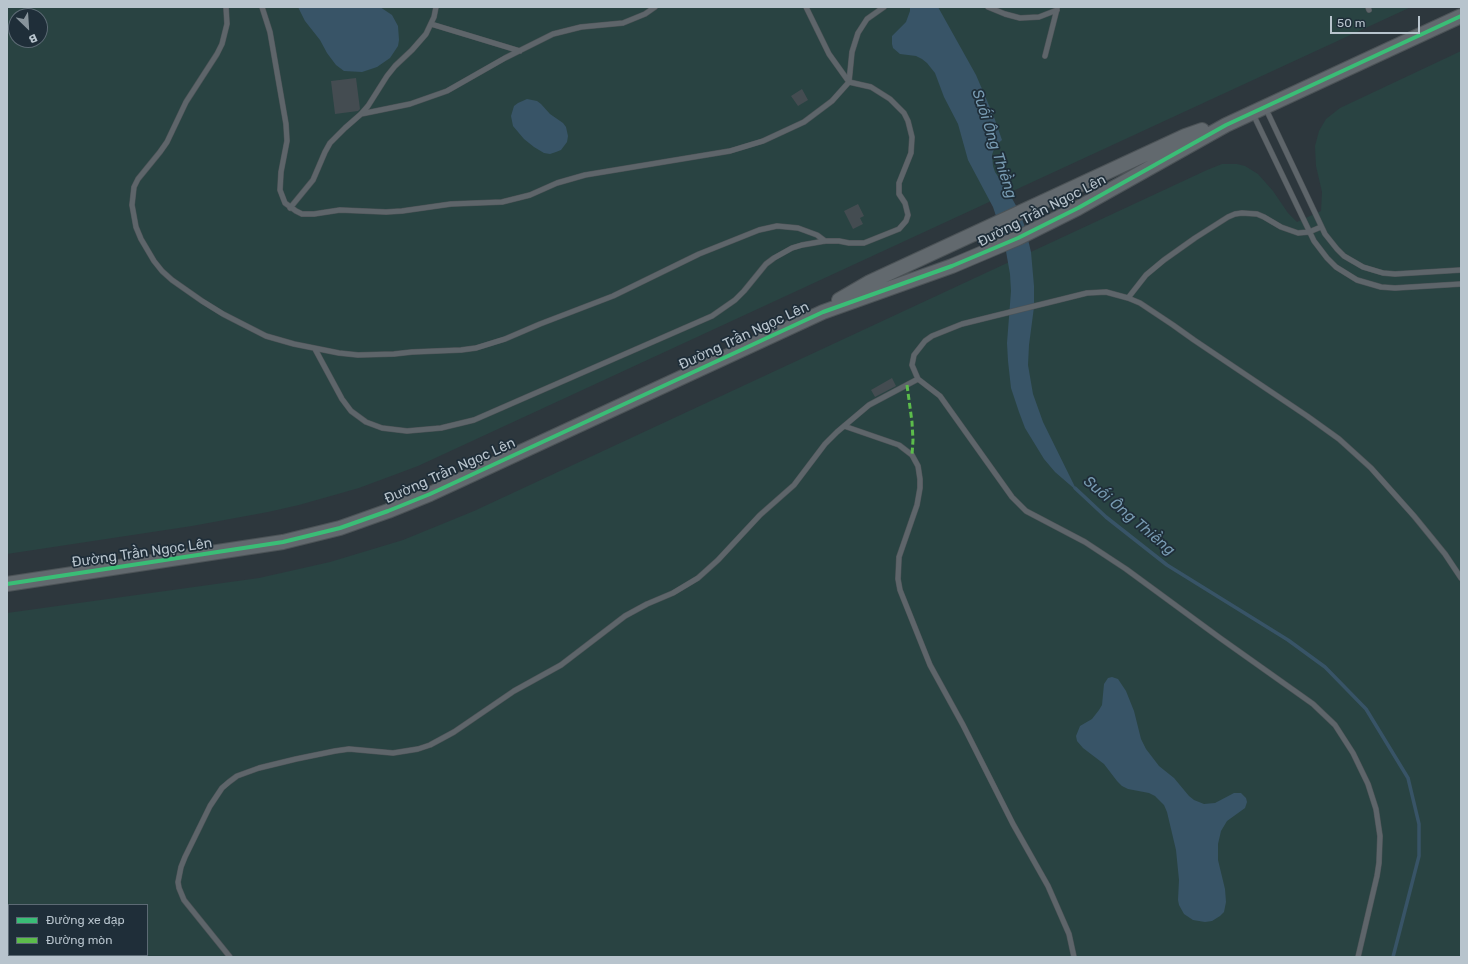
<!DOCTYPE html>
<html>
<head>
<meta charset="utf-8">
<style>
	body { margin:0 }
	#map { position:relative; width:1468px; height:964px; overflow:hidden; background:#2d373d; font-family:Rubik,sans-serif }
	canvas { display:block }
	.frame { position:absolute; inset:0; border:8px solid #b8c4cd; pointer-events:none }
	.legend { position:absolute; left:8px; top:904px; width:140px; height:52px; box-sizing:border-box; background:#1f2e39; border:1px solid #5c6a74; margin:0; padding:5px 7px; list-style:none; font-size:12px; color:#b8c4cd }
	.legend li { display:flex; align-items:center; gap:8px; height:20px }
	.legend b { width:20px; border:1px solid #5c6a74 }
	.north { position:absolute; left:8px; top:8px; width:40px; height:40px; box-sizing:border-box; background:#1f2e39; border:1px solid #5c6a74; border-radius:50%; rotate:155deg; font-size:11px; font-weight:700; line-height:16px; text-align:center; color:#b8c4cd }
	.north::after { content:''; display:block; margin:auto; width:14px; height:18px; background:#87939b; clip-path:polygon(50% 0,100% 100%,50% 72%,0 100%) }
	.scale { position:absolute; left:1330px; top:16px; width:90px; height:18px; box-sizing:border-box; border:2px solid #b8c4cd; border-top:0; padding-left:5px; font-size:12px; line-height:14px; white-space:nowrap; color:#b8c4cd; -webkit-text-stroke:3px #1f2e39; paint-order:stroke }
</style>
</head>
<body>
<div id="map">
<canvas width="1468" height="964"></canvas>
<div class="frame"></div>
<ul class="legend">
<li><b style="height:5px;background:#3abd76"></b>Đường xe đạp</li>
<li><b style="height:5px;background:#5cbc4b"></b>Đường mòn</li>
</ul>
<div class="north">B</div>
<div class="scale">50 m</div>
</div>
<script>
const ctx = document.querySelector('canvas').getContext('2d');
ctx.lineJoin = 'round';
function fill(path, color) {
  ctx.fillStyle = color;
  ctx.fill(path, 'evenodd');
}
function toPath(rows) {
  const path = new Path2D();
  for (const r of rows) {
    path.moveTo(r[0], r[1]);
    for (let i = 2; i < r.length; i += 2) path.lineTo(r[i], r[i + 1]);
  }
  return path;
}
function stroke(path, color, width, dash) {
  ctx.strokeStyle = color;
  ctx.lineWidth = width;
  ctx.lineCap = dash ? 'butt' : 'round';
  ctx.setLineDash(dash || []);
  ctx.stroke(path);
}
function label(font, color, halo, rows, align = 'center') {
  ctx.font = font + ' Rubik,sans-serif';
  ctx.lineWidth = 3.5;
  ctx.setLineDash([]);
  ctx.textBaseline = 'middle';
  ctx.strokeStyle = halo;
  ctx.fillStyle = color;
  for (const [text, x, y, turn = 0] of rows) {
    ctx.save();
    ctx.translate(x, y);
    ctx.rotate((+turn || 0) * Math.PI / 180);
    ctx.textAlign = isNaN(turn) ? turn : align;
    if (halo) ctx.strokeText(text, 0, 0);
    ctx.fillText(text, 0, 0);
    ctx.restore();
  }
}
fill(toPath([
	[7,7,1411,7,418,466,359,488,299,505,268,512,192,526,7,554],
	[16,16,40,16,40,40,16,40],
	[1461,51,1461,957,7,957,7,613,259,578,330,562,403,540,474,511,1207,170,1222,164,1237,164,1245,166,1258,174,1273,191,1288,213,1297,222,1321,211,1322,192,1316,166,1315,146,1319,131,1326,119,1340,108],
	[9,905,147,905,147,955,9,955]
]), '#294342');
fill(toPath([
	[298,7,380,7,392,15,398,26,399,40,398,46,390,58,377,67,362,72,344,71,336,65,327,53,320,40,305,21],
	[910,7,938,7,976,75,994,117,1002,140,995,146,992,155,993,166,995,172,1009,193,1019,211,1025,227,1031,252,1034,286,1034,307,1029,345,1028,365,1033,394,1043,422,1077,491,1055,472,1044,459,1025,428,1019,412,1011,388,1008,361,1007,343,1011,291,1010,274,1004,240,993,207,968,160,958,124,944,97,935,73,927,63,922,59,916,56,900,54,893,48,892,44,892,36,906,22,910,11],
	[527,99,537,101,541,104,550,114,563,123,566,127,568,136,567,142,561,150,556,152,550,154,544,153,534,147,524,139,513,126,511,116,514,106,518,103],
	[1112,677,1118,679,1126,691,1134,711,1141,739,1146,749,1159,766,1174,778,1189,796,1194,800,1204,804,1215,803,1234,793,1241,793,1246,798,1247,802,1245,808,1227,821,1221,831,1218,844,1218,860,1225,889,1226,902,1224,912,1220,916,1212,921,1205,922,1193,920,1184,914,1179,905,1178,900,1179,880,1176,850,1167,812,1164,805,1155,796,1149,793,1128,789,1122,786,1117,781,1104,764,1083,748,1077,741,1076,736,1080,726,1092,719,1099,710,1102,705,1104,684,1108,678]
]), '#385467');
stroke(toPath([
	[1075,488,1106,517,1167,565,1288,640,1325,667,1366,709,1408,778,1419,824,1419,856,1393,957]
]), '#385467', 3.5);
fill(toPath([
	[356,78,360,109,358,111,335,114,331,81],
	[802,89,808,100,798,106,791,96],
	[858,204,864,216,860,218,863,224,853,229,844,211],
	[892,378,896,386,875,397,871,390]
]), '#444c51');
const lane = toPath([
	[226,7,227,24,222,44,217,54,186,102,167,142,160,152,138,179,134,187,132,205,136,227,141,239,154,261,162,271,172,280,202,301,223,314,266,336,294,344,339,353,358,355,394,354,412,352,461,350,476,348,505,339,540,324,613,296,699,254,759,230,777,226,798,228,817,235,825,241],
	[262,7,270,32,286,124,287,141,281,172,280,190,285,203,296,211,302,214,314,214,340,210,386,212,402,211,451,204,502,202,530,195,557,183,585,175,730,151,763,141,804,122,832,101,849,82,871,87,890,99,904,113,908,121,912,137,911,153,899,183,899,194,905,203,908,215,906,221,899,229,864,243,849,243,839,241,825,241,802,245,792,248,774,258,766,264,744,291,735,300,712,316,474,420,441,428,407,431,382,428,366,422,351,411,342,399,315,349],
	[806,7,829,54,849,82],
	[988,7,1005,14,1020,18,1039,17,1057,10],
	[1368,7,1369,10],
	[431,24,520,51],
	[1045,56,1057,9],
	[849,82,852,52,858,33,867,19,884,7],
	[1265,107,1325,234,1337,249,1344,256,1363,267,1383,273,1395,274,1461,270],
	[361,114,410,104,447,91,505,58,553,34,581,27,623,23,645,14,655,7],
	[1253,114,1314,241,1327,258,1336,267,1357,280,1381,287,1395,288,1461,284],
	[290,208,313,180,325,152,330,143,345,128,361,114,368,106,387,76,395,66,412,50,426,34,434,17,436,7],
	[1128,298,1146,275,1164,260,1195,238,1228,217,1235,214,1242,213,1257,214,1264,217,1281,227,1298,233,1309,232,1321,227],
	[844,426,899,445,912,455,918,466,920,479,920,488,917,505,899,557,898,579,900,590,930,665,963,725,1013,824,1048,886,1069,934,1074,957],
	[230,957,184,900,179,888,178,882,181,867,185,857,210,806,222,788,229,782,237,776,259,768,296,759,335,751,349,749,393,753,418,749,430,745,454,732,514,691,561,665,625,616,647,604,673,593,698,578,718,560,760,515,794,485,825,444,837,432,869,405,918,379],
	[1358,957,1377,876,1379,863,1380,836,1376,809,1368,784,1353,753,1335,725,1313,704,1220,638,1126,569,1085,542,1026,511,1012,497,940,396,918,379,912,365,914,355,925,341,932,336,962,324,1087,293,1106,292,1128,298,1140,303,1173,325,1194,340,1307,416,1339,439,1371,468,1414,516,1445,554,1461,578]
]);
const secondary = toPath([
	[839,300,870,282,1185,136,1202,130],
	[7,584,283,542,340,528,388,511,430,494,823,312,952,266,1018,238,1078,208,1226,125,1461,16]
]);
stroke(lane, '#4c5357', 6);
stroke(secondary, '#4c5357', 16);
stroke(lane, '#5e656a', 5);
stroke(secondary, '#62696e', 14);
stroke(toPath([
	[907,385,912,422,913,440,912,455]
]), '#5cbc4b', 3, [6, 3]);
stroke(toPath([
	[7,584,283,542,340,528,388,511,430,494,823,312,952,266,1018,238,1078,208,1226,125,1461,16]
]), '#3abd76', 4);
label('14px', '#b8c4cd', '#1f2e39', [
	["Đường Trần Ngọc Lên",1042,211,-27],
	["Đường Trần Ngọc Lên",744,336,-25],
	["Đường Trần Ngọc Lên",450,471,-24],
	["Đường Trần Ngọc Lên",142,553,-8]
]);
label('italic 15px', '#779ab1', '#1f2e39', [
	["Suối Ông Thiềng",994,144,72],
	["Suối Ông Thiềng",1129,516,40]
]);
</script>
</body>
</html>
